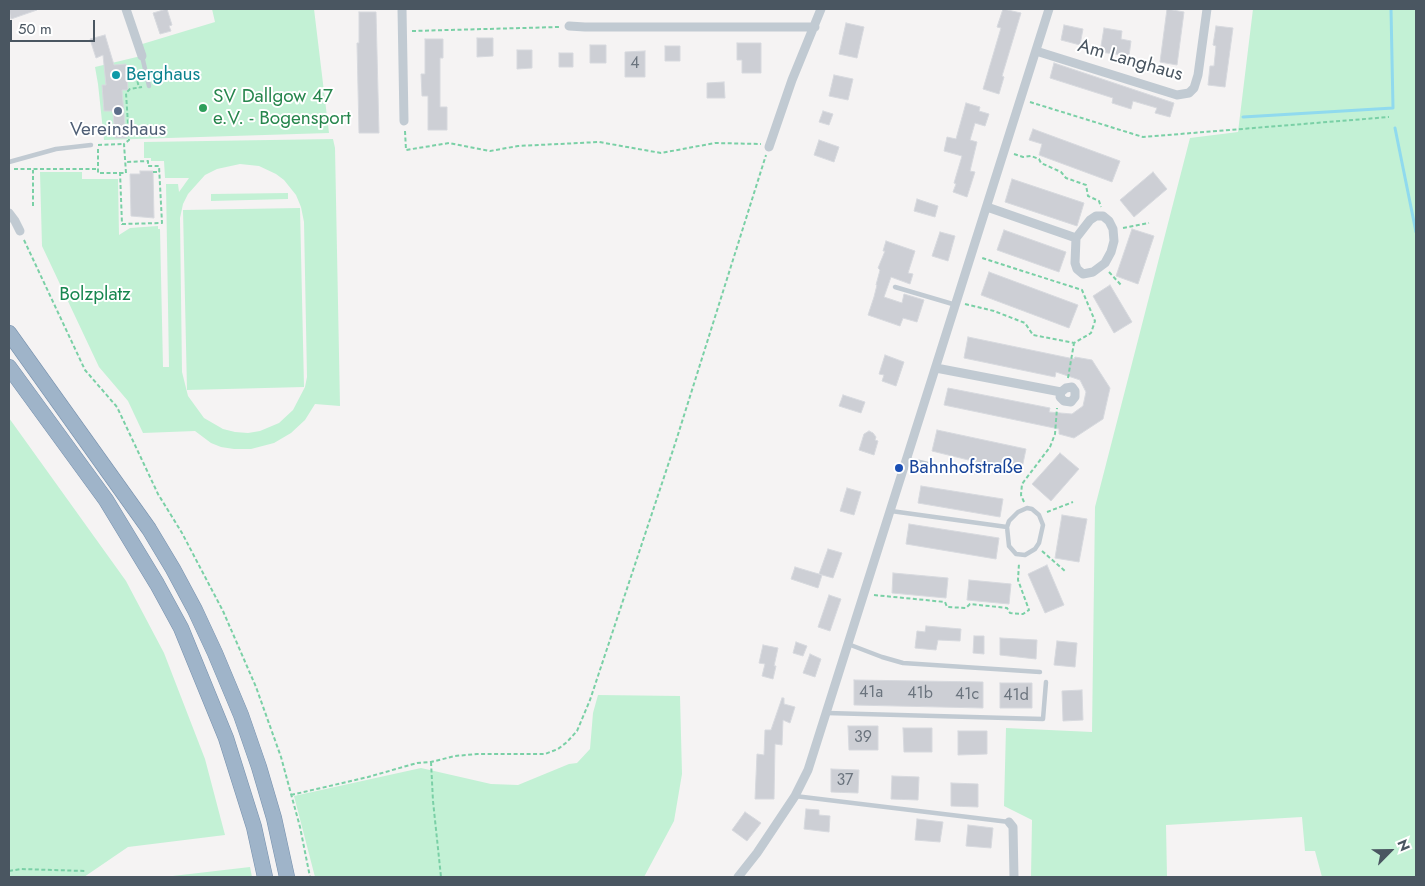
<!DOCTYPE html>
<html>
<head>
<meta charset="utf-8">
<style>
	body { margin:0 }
	#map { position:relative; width:1425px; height:886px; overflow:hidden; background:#f5f3f3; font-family:Jost,sans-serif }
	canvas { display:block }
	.frame { position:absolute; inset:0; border:10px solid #4a5661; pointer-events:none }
	.north { position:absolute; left:1365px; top:826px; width:50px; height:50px; -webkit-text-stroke:4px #fff; paint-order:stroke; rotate:67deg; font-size:14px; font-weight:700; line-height:20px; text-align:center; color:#4a5661 }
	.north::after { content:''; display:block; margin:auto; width:18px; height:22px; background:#4a5661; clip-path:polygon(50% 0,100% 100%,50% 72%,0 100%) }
	.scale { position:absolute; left:10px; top:20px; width:85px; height:22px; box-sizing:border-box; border:2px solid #4a5661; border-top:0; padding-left:6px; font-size:15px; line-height:18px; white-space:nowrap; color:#4a5661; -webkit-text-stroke:4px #fff; paint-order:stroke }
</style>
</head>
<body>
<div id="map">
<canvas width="1425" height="886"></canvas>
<div class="frame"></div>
<div class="north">N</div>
<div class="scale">50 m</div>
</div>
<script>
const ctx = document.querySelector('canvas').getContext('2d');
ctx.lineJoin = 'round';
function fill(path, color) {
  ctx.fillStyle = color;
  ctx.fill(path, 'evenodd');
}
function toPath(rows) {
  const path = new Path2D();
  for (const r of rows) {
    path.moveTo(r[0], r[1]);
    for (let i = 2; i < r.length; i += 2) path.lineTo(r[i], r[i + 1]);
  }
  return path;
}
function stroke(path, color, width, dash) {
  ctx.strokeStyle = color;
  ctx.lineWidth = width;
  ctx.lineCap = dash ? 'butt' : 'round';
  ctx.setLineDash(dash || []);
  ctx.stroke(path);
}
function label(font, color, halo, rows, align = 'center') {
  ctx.font = font + ' Jost,sans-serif';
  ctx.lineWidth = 4;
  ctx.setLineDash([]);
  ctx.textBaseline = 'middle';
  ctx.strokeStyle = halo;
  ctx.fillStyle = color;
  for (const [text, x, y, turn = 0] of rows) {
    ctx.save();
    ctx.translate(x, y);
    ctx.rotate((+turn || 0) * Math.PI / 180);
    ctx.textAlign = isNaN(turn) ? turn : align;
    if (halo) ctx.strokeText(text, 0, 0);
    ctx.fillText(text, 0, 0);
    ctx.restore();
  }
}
fill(toPath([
	[212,9,314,9,329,133,104,140,98,84,95,67,141,56,139,45,215,22],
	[1253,9,1416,9,1416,877,1322,877,1315,851,1305,851,1302,817,1166,825,1167,877,1031,877,1032,820,1004,806,1006,728,1092,732,1095,507,1190,138,1238,132],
	[333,139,335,148,340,406,315,404,305,420,291,433,274,443,251,449,234,449,221,447,211,443,195,431,143,433,128,401,99,367,42,246,40,172,82,172,82,179,118,179,119,235,130,228,158,226,158,229,160,229,163,367,169,367,166,184,178,184,179,192,189,178,165,178,164,161,151,161,151,158,144,158,144,142],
	[240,164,259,166,276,174,284,180,296,195,301,207,304,222,307,377,305,387,293,410,279,423,260,431,248,433,235,432,223,429,204,418,188,396,182,372,180,218,183,204,188,194,205,175,217,169],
	[288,193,288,199,211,201,211,194],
	[300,208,304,387,187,390,183,210],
	[9,418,126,581,164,653,205,759,225,835,128,847,84,877,9,877],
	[598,695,680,696,682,774,674,821,644,877,315,877,294,796,421,768,491,784,518,785,569,764,577,763,590,749,593,713],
	[250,867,252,877,164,877]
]), '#c3f1d5');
stroke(toPath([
	[1243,117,1393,108,1391,9],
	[1395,128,1416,232]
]), '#90daee', 3);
const building = toPath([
	[9,9,37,9,37,10,11,19,9,9],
	[167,9,172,25,169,26,171,31,160,34,153,13,167,9],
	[1003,9,1021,13,1002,76,1004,77,999,94,983,89,1001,28,997,27,1003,9],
	[1167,9,1184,12,1177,65,1160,62,1167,9],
	[359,12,376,12,379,133,359,133,357,43,359,43,359,12],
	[846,23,864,27,857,58,839,54,846,23],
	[1064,25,1083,29,1080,45,1061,40,1064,25],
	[1216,26,1233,28,1225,87,1208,85,1210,66,1214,66,1216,46,1213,45,1216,26],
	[1104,28,1122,31,1121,39,1131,41,1129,56,1100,52,1104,28],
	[105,35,114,65,126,64,128,90,122,90,126,138,115,138,113,111,104,111,102,85,106,85,103,55,96,58,90,39,105,35],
	[477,38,493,38,493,56,477,57,477,38],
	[425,39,443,39,443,58,440,58,440,107,447,107,447,130,428,130,428,96,422,96,421,74,425,74,425,39],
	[737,43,761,43,761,73,742,73,742,60,737,60,737,43],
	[590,45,606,45,606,63,590,63,590,45],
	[665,46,680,46,680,61,665,61,665,46],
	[517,50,532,50,532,68,517,69,517,50],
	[645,51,645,77,625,77,625,52,645,51],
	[559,53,573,53,573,67,559,67,559,53],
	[1054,63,1174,103,1170,117,1155,113,1157,108,1133,101,1131,109,1112,103,1113,98,1050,78,1054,63],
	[834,75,853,79,848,100,829,96,834,75],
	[724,82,725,98,707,98,707,83,724,82],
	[966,103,980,107,979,111,989,114,985,126,975,123,970,140,977,142,970,171,975,172,967,197,953,192,956,184,954,183,962,156,944,151,947,137,956,139,966,103],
	[823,111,833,114,829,125,819,122,823,111],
	[1033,129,1120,161,1112,182,1039,155,1042,144,1029,140,1033,129],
	[819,140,839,147,834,162,814,155,819,140],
	[140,171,153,171,154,218,131,216,130,174,140,174,140,171],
	[1153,172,1167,189,1134,217,1120,200,1153,172],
	[1012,179,1084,203,1077,226,1005,202,1012,179],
	[917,199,938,206,935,217,914,211,917,199],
	[1132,229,1154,236,1138,284,1116,276,1132,229],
	[1004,230,1066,252,1059,272,997,250,1004,230],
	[940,232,955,236,948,261,932,256,940,232],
	[886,241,915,251,908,273,913,274,910,284,891,277,884,297,902,303,904,294,924,300,917,322,903,318,900,326,868,315,874,297,877,285,876,285,880,270,878,268,885,251,883,251,886,241],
	[989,272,1078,305,1069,328,981,295,989,272],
	[1110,285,1132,322,1114,333,1093,296,1110,285],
	[968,337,1074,359,1075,357,1092,360,1110,388,1103,419,1074,438,1059,434,1059,429,944,405,948,388,1050,408,1049,412,1072,414,1083,406,1086,392,1080,380,1056,372,1055,377,964,358,968,337],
	[885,355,904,362,896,386,882,381,884,375,879,374,885,355],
	[843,395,865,402,861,413,839,406,843,395],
	[937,430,1026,449,1021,473,932,451,937,430],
	[869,431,873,433,876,437,875,440,878,441,874,455,859,450,864,434,869,431],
	[1060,453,1079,469,1051,501,1032,484,1060,453],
	[921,486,1003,499,1000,517,918,503,921,486],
	[847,488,861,492,854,515,840,511,847,488],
	[1062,515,1087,519,1079,562,1055,558,1062,515],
	[909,524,999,538,996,559,906,544,909,524],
	[828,549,842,553,833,578,819,574,828,549],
	[1047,565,1064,605,1045,613,1028,574,1047,565],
	[795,567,822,575,818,588,791,579,795,567],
	[893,573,948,578,946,598,892,593,893,573],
	[969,580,1011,584,1009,604,967,600,969,580],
	[829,595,841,599,830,631,818,627,829,595],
	[926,626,961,629,960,641,938,640,936,650,915,648,917,631,925,632,926,626],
	[974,636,984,636,984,654,973,653,974,636],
	[1000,638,1037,640,1036,659,1000,655,1000,638],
	[1057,641,1077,643,1075,667,1054,665,1057,641],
	[796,642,807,646,803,656,793,653,796,642],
	[763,645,778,648,774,666,776,666,773,679,762,676,765,664,759,663,763,645],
	[810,654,821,659,815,677,803,673,810,654],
	[854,680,983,682,983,708,854,705,854,680],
	[1000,683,1032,683,1032,708,1000,708,1000,683],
	[1082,690,1083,720,1063,721,1062,691,1082,690],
	[782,698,784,698,784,704,795,707,790,723,783,720,782,745,775,744,774,799,755,799,757,754,764,755,765,730,771,730,782,698],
	[848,726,878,726,878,750,849,750,848,726],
	[903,728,932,728,932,752,904,752,903,728],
	[958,731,987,731,987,754,958,755,958,731],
	[831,769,859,770,858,793,831,792,831,769],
	[892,776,919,777,918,800,891,799,892,776],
	[951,783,978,784,978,807,951,806,951,783],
	[806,809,819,810,819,815,830,816,829,832,804,829,806,809],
	[745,812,761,823,747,841,732,830,745,812],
	[917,819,943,822,940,842,915,840,917,819],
	[968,825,993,828,991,848,966,846,968,825]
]);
fill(building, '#cdcfd5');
stroke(building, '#d7d9de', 1);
const trunk = toPath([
	[9,333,149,529,173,569,195,610,215,653,241,715,259,767,274,818,287,877],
	[9,367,106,500,157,584,181,628,226,738,254,827,265,877]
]);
stroke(trunk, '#7690ad', 16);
stroke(toPath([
	[412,31,559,27],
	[126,72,135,71,139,88],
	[1030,102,1143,137,1389,117],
	[405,131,406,150,449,143,490,151,518,146,599,142,661,153,715,143,761,144],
	[98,145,124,144],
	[98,149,98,173,126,173,124,144,129,140,126,93,130,89,142,87],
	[1014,154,1023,157,1031,156,1039,159,1041,163,1061,172,1066,178,1086,185,1088,196,1099,201,1101,207],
	[14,169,98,169],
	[120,172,122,224,162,223,159,166,148,166,148,161,126,162],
	[153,172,160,172],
	[33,206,33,170],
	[1123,228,1149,223],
	[24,240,85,370,117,407,158,494,182,533,223,611,256,687,281,757,300,827,310,877],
	[1109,272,1121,285],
	[965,304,994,311,1025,323,1033,335,1074,343,1091,333,1095,321,1082,290,982,258],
	[1068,378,1074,343],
	[1024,502,1021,495,1022,484,1050,447,1055,434,1057,408],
	[1047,512,1073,502],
	[1042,551,1065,571],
	[874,595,945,602,947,607,966,608,970,604,1007,608,1010,613,1023,614,1029,610,1018,580,1019,563],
	[431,762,433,801,441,877],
	[291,795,368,777,417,763,431,762,455,756,477,754,545,754,558,749,567,742,577,731,590,700,675,444,766,155],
	[9,871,21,869,85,871]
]), '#7ad0a6', 2, [4, 2.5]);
stroke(toPath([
	[142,56,149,86],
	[9,162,56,149,91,145],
	[895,287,956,305],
	[907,459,936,466],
	[891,511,1007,527,1009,546,1016,554,1025,555,1035,549,1039,543,1043,525,1039,515,1032,509,1027,508,1018,512,1009,521,1007,527],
	[848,644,882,657,903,663,1040,672],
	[827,713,1043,719,1046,682],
	[795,796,1009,822]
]), '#c1cad2', 4.5);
stroke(toPath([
	[126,9,142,56],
	[402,9,404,121],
	[569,26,585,27,815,27],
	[1036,51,1177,95,1189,93,1194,88,1198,75,1207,9],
	[769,147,792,80,821,9],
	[987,207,1076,238,1075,263,1077,269,1083,274,1093,272,1105,263,1111,252,1114,241,1113,229,1109,221,1103,216,1096,216,1090,220,1076,238],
	[9,213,15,221,20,231],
	[936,368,1061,392,1060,397,1064,401,1071,402,1075,397,1075,391,1072,387,1066,388,1061,392],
	[1009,822,1013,827,1014,877],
	[738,877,757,853,795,796,808,770,1049,9]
]), '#c1cad2', 9);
stroke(trunk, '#9fb4c9', 15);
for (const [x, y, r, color] of [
	[116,75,5,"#0f9aa8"],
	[203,108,5,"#2e9e5b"],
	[118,111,5,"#5c6f8a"],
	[899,468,5,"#1a4fb4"]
]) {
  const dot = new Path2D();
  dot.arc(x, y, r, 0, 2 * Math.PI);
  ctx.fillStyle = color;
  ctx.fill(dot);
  stroke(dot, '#fff', 2);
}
label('16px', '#6b747e', null, [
	["4",635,64],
	["41a",871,693],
	["41b",920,694],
	["41c",967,695],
	["41d",1016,696],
	["39",863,738],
	["37",845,781]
]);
label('19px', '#4a5661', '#fff', [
	["Am Langhaus",1130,61,16]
]);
label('19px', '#0d838f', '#fff', [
	["Berghaus",126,75]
], 'left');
label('19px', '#27864d', '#fff', [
	["SV Dallgow 47",213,97],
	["e.V. - Bogensport",213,119]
], 'left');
label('19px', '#4e5e75', '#fff', [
	["Vereinshaus",118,130]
]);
label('19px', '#17864f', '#fff', [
	["Bolzplatz",95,295]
]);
label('19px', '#164399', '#fff', [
	["Bahnhofstraße",909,468]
], 'left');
</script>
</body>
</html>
